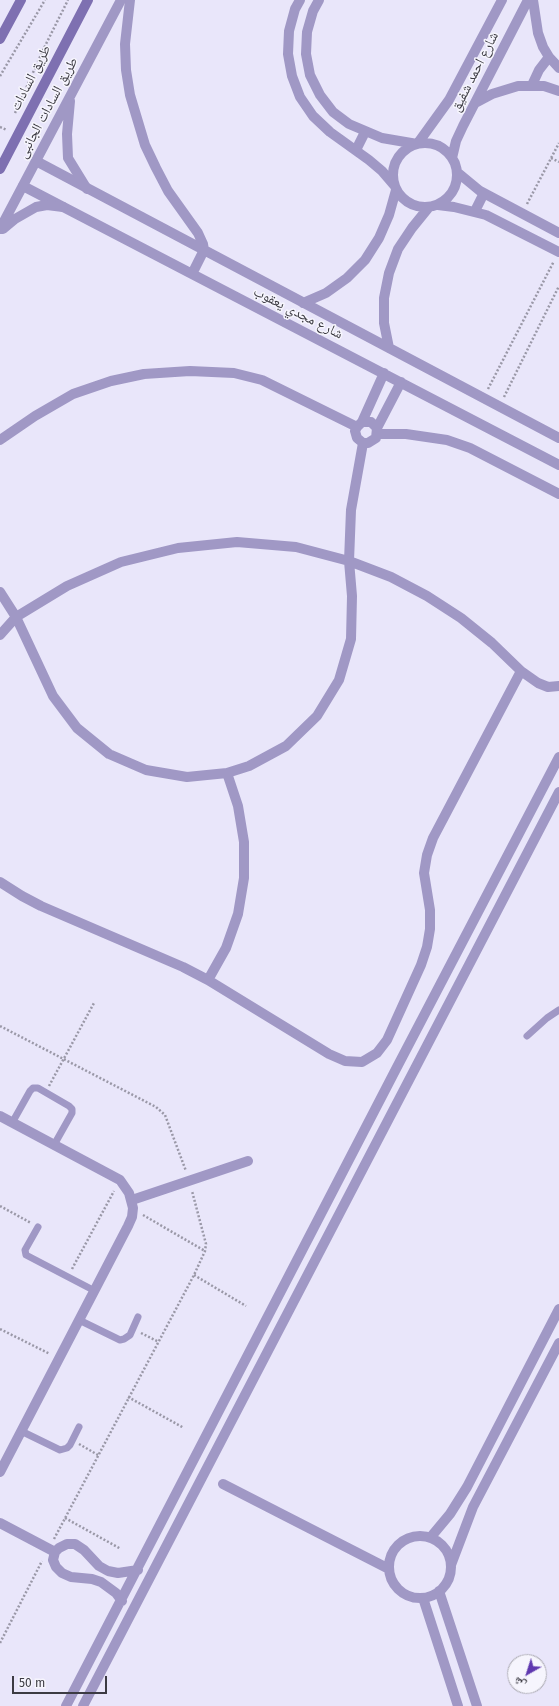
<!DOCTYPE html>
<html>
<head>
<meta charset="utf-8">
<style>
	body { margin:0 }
	#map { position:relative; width:559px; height:1706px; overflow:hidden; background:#e9e6fa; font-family:"Fira Sans","Noto Naskh Arabic",sans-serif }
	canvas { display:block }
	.north { position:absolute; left:507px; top:1654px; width:40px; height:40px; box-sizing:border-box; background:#f6f5fd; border:1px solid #acabb3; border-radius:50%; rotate:219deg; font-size:11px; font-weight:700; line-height:16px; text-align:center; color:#3c3b43 }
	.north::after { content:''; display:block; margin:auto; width:14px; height:18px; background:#5e37af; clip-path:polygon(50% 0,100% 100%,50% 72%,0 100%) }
	.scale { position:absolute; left:12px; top:1676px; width:95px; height:18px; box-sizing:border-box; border:2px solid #3c3b43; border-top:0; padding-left:5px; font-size:12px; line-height:14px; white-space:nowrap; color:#3c3b43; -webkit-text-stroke:3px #f6f5fd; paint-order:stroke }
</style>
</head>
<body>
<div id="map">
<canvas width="559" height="1706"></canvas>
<div class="north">ش</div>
<div class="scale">50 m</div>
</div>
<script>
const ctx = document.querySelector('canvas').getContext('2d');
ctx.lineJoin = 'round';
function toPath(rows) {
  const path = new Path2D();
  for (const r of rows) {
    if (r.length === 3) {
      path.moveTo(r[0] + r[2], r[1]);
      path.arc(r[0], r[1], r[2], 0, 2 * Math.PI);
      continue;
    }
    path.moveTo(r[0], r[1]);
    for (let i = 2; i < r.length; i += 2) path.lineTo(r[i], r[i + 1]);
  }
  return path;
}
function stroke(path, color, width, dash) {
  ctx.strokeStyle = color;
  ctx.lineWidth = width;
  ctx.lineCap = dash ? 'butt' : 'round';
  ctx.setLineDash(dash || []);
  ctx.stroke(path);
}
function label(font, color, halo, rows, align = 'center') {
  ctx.font = font + ' "Fira Sans","Noto Naskh Arabic",sans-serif';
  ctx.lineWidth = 3;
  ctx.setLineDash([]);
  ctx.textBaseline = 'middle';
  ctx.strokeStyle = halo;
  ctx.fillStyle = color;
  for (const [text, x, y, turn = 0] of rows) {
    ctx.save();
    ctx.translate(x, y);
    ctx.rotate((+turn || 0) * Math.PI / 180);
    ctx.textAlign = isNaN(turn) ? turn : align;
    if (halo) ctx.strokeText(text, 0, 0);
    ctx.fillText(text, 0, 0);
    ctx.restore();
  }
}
stroke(toPath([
	[0,76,45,0],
	[15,113,44,48,68,0],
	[0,127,7,130],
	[551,158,559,162],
	[527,204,559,143],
	[488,389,554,261],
	[504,397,559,286],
	[0,1026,156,1107,165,1115,186,1171],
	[49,1086,94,1003],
	[0,1206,31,1223],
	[143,1215,205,1251],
	[72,1269,114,1191],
	[194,1275,246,1306],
	[0,1329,50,1354],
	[141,1333,159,1342],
	[128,1397,184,1428],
	[79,1444,98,1455],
	[65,1518,121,1549],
	[54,1539,194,1275,205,1251,206,1244,192,1191],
	[0,1643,42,1561]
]), '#9a98a7', 2.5, [2, 2]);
stroke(toPath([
	[527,1036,547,1018,559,1010],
	[12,1123,30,1091,33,1088,38,1088,69,1106,72,1109,72,1113,54,1145],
	[38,1227,25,1250,26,1255,95,1291],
	[79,1320,120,1340,124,1339,130,1335,138,1317],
	[21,1431,60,1450,67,1448,70,1445,79,1427]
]), '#a098c5', 7);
stroke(toPath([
	[130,0,125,44,126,70,130,95,145,145,156,168,168,191,198,233,203,244,204,250,192,274],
	[300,0,295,9,289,31,288,54,292,76,300,97,313,116,330,132,369,160,382,171,394,185],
	[319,0,313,11,307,32,306,54,310,75,320,95,333,112,349,124,382,138,417,144],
	[533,0,538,33,543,47,549,57,559,68],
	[532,85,539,70,549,57],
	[475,103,492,94,518,86,544,86,559,91],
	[425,175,32],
	[418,143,449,100,502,0],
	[356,150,365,132],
	[452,158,456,141,463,126,528,0],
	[36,161,559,438],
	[457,172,480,191,559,233],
	[23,186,559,465],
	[438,205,454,207,486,215,559,252],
	[475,211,484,193],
	[303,303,326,293,347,278,365,260,379,238,389,215,396,190],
	[389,348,384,323,384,298,389,273,398,249,412,228,429,207],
	[362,422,384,373],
	[377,428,371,422,362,422,357,427,355,431,357,438,363,443,368,443,376,438,377,428,401,382],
	[377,434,406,434,447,440,470,448,559,494],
	[0,440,35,416,73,394,111,381,144,374,190,371,234,373,262,380,357,427],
	[0,592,16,617,53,696,77,728,109,754,146,770,187,777,227,773,249,766,286,746,317,716,339,680,351,639,352,596,349,561,351,510,363,443],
	[0,635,16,617,67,586,121,562,178,548,237,542,296,547,349,561,391,577,427,596,461,618,492,643,521,671,538,683,548,687,559,686],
	[0,882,22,896,41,906,183,967,208,980,329,1054,345,1061,362,1062,377,1053,387,1040,421,965,427,947,430,929,430,910,424,873,427,855,433,838,521,671],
	[208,980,226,948,238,914,244,878,244,842,238,806,227,773],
	[0,1116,120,1180,129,1193,133,1208,132,1217,128,1226,0,1472],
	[132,1200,248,1161],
	[223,1484,389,1569],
	[0,1523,55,1552],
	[420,1567,31],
	[430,1538,450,1514,467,1487,559,1309],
	[451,1565,473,1507,559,1343],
	[439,1591,477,1706],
	[423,1598,458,1706],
	[122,1601,116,1593,101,1582,92,1579,71,1577,62,1573,56,1567,53,1560,55,1552,59,1548,67,1544,75,1544,84,1550,99,1566,108,1571,118,1573,138,1570],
	[66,1706,396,1069,559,757],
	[83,1706,559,792]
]), '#a098c5', 10);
stroke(toPath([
	[70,101,67,134,68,158,87,189],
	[0,229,121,0],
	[3,229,15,219,36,207,47,205,63,207]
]), '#a098c5', 10);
stroke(toPath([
	[0,39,21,0],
	[0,169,88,0]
]), '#7e70b1', 10);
label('14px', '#3c3b43', '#f6f5fd', [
	["شارع احمد شفيق",475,72,-63],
	["طريق السادات",31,78,-63],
	["طريق السادات الجانبى",48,108,-62],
	["شارع مجدي يعقوب",298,313,27]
]);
</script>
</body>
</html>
